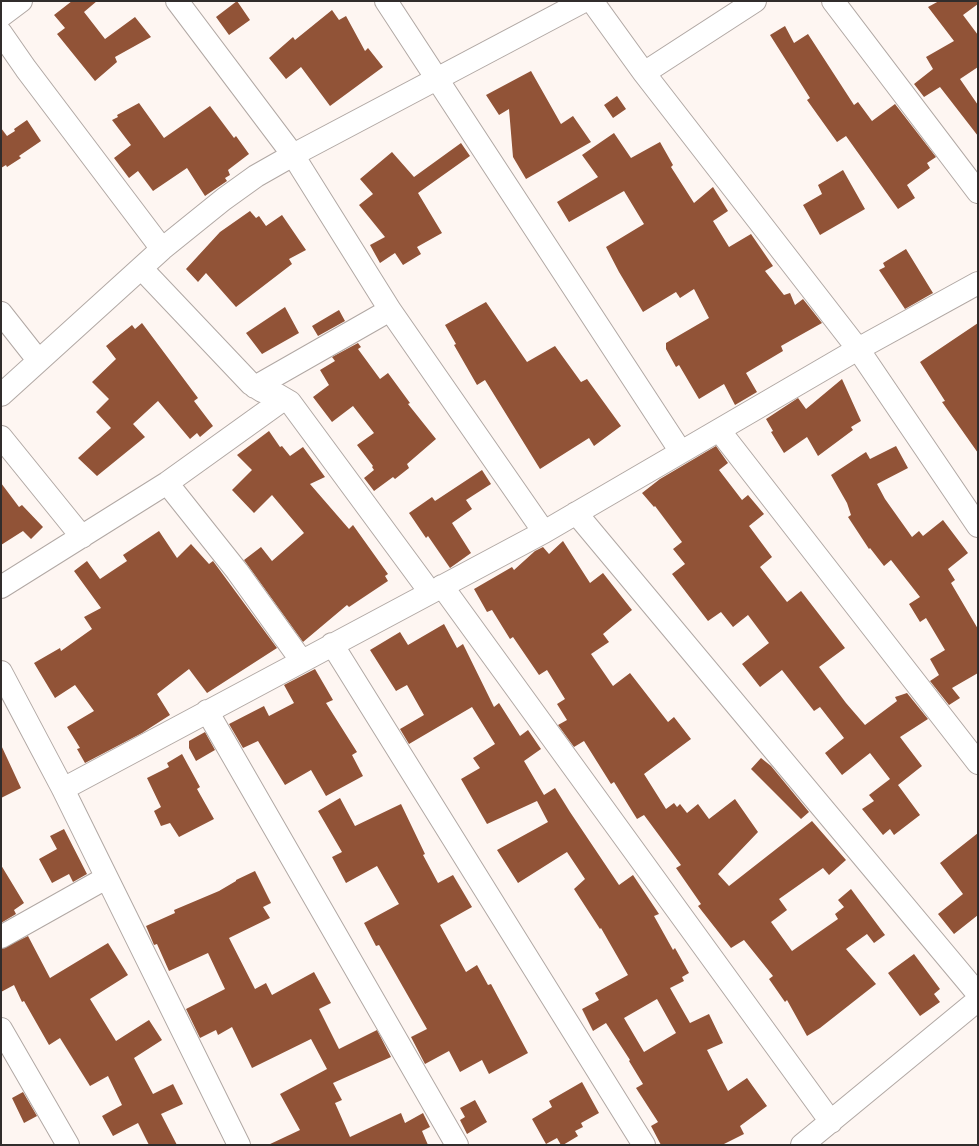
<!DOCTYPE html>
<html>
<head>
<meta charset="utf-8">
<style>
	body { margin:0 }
	#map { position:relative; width:979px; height:1146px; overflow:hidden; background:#fef6f2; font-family:"Space Grotesk",sans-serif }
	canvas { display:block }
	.frame { position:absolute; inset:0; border:2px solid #312d2c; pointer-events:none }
</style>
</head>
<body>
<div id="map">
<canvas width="979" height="1146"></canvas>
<div class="frame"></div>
</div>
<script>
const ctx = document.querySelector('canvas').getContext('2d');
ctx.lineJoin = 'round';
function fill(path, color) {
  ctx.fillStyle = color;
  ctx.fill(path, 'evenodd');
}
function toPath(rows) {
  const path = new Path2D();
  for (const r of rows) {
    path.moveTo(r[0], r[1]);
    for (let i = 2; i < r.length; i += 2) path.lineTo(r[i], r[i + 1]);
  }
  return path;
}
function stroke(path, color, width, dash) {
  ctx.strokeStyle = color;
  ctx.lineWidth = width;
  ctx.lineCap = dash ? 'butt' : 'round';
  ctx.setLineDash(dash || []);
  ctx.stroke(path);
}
fill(toPath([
	[72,1,97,1,84,12,105,39,135,17,151,37,115,57,117,62,95,81,57,34,65,28,54,15],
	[237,1,250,20,229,35,216,17],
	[939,1,978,1,978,4,963,15,978,35,978,67,960,79,978,105,978,136,940,87,924,97,914,84,933,69,926,57,954,41,928,7],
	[332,10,339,20,346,16,365,51,368,48,383,67,330,106,301,67,286,79,269,58,293,37,295,40],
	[785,26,794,43,808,34,854,105,858,102,872,121,895,104,936,157,927,163,930,168,907,185,915,198,898,209,846,136,837,142,807,100,810,98,770,35],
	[531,71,561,124,573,116,591,142,526,179,513,157,509,109,499,115,486,95],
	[617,96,626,109,613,118,604,105],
	[139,103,164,138,210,106,234,138,236,136,249,154,228,170,230,175,225,178,227,181,205,196,187,168,153,191,138,171,129,178,114,158,131,145,112,120,118,117,117,115],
	[27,120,41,141,19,156,21,158,7,167,6,165,1,168,1,128,7,136,15,131,14,129],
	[614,133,631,158,660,142,673,165,671,167,694,203,713,187,728,211,713,221,729,247,751,234,773,266,765,271,784,295,790,293,795,305,803,299,822,323,781,346,783,351,746,373,757,392,735,405,724,384,699,399,679,365,676,367,666,349,666,343,709,318,694,289,680,298,676,292,643,312,619,272,606,247,644,224,624,191,569,222,557,202,598,177,582,155],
	[461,143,470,156,418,193,442,233,417,247,421,254,403,265,395,253,380,263,370,245,385,237,359,205,373,194,360,179,392,152,414,177],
	[843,170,865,209,820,235,803,205,822,194,818,185],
	[250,211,256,218,259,216,266,226,282,215,306,250,289,259,292,264,236,307,206,273,198,282,186,269,220,232],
	[906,249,933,293,905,309,879,270,885,267,883,263],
	[486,302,527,362,555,346,581,382,587,379,621,426,594,446,589,438,540,469,485,380,477,385,454,345,456,344,445,325],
	[285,307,299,333,262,354,246,333],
	[339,310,345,321,318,336,312,326],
	[142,323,198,398,194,401,213,426,200,437,197,433,190,439,158,401,133,424,145,437,97,476,78,458,111,428,96,412,109,399,92,382,116,359,106,346,132,325,135,329],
	[978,323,978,453,942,402,945,401,920,362],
	[358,343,361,347,358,349,380,379,388,373,410,403,408,404,436,439,407,464,409,468,395,479,393,477,374,491,364,478,374,470,372,467,373,466,357,445,374,433,353,406,332,422,313,397,329,385,320,370,335,361,332,357],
	[842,379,861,421,851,427,853,430,818,456,807,437,784,453,771,432,773,431,766,419,798,398,806,409],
	[269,431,280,447,282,446,290,456,303,447,325,477,310,484,349,529,353,525,388,574,385,576,388,581,349,607,347,605,303,642,244,560,261,547,272,561,304,533,272,495,254,513,232,490,252,470,237,455],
	[716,446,728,463,719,470,742,500,748,495,764,514,749,526,772,557,760,567,787,602,801,591,845,648,819,667,846,703,865,725,897,701,895,697,907,693,928,719,900,737,922,766,898,785,920,815,894,835,890,829,883,835,862,809,874,801,869,795,890,779,870,753,842,775,825,753,844,738,820,707,814,711,782,670,760,687,742,664,769,643,748,615,733,627,721,612,708,621,672,574,685,564,673,549,682,542,655,506,654,507,642,493,660,479],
	[896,446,908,468,877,484,885,499,912,537,919,531,923,536,943,520,968,553,948,569,955,580,951,583,978,629,978,673,952,688,960,698,949,705,930,681,939,675,930,659,945,650,926,618,920,622,909,604,920,597,891,560,884,566,870,548,869,549,848,517,851,515,847,503,831,475,866,452,870,459],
	[482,470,491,484,466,500,472,509,452,523,471,553,450,568,428,536,426,538,409,513,432,497,435,501],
	[1,483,19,507,22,505,43,527,31,539,23,531,1,545],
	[159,531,177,558,191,544,209,564,213,561,277,648,207,693,189,669,157,694,170,715,142,733,85,763,77,749,80,748,67,727,94,711,75,685,55,698,34,663,60,648,61,651,92,629,84,617,101,608,74,571,87,561,100,579,127,561,123,555],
	[563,541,590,583,603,573,632,610,603,634,609,642,591,654,613,686,630,673,668,722,674,717,691,739,644,774,666,809,674,803,677,807,680,804,687,813,698,804,709,819,735,799,758,832,718,874,729,886,812,821,846,860,829,875,823,868,779,899,787,910,771,922,792,951,838,919,835,914,844,907,838,900,851,889,885,935,874,943,867,934,846,949,876,984,820,1028,807,1036,787,1000,785,1002,769,979,773,976,744,940,731,948,698,906,701,904,676,868,681,865,644,815,637,819,614,782,611,784,584,741,574,747,558,725,567,720,557,704,565,699,547,670,539,675,513,637,510,639,492,610,487,612,474,589,512,567,514,570,535,551,543,547,549,554],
	[444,624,457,648,463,644,494,707,499,703,520,736,528,730,541,749,524,761,544,795,555,788,570,812,619,885,633,875,659,914,654,916,673,950,675,948,689,973,682,977,684,981,670,988,690,1023,709,1014,723,1043,707,1050,728,1091,747,1078,767,1106,740,1126,744,1134,722,1145,661,1145,651,1126,658,1122,636,1088,643,1084,629,1061,630,1060,606,1023,593,1031,582,1009,599,1000,595,993,628,975,601,928,600,929,574,889,585,879,567,852,518,883,497,850,548,822,537,801,487,824,461,779,480,768,473,758,495,744,472,707,409,744,400,729,424,715,407,685,396,691,370,650,400,632,408,645],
	[657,999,676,1033,644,1052,624,1018],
	[315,669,333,700,326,703,357,752,352,755,363,776,326,796,311,770,285,785,258,741,243,748,229,724,264,706,269,716,294,703,284,685],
	[205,732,215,750,196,761,189,748,189,741],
	[1,745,21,788,1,798],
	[182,754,200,787,197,789,214,819,179,837,170,823,161,826,154,811,161,807,147,778,169,767,167,763],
	[761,758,771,766,809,812,801,819,751,769],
	[340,798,355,826,401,804,425,854,423,855,438,883,453,875,472,907,440,925,466,972,477,965,488,985,491,984,528,1053,489,1074,482,1060,460,1072,449,1051,425,1064,411,1037,427,1029,379,945,376,946,364,923,399,904,377,866,346,883,332,857,342,852,318,811],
	[64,829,87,874,73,882,69,874,52,883,39,859,57,849,50,836],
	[978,833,978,915,954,934,938,914,963,894,940,863],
	[1,865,24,903,14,910,16,914,1,923],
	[255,871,271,903,263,907,270,918,229,938,255,989,266,983,272,995,314,972,331,1003,319,1009,339,1049,377,1030,391,1057,333,1083,342,1100,335,1103,350,1137,401,1113,405,1123,423,1113,430,1127,422,1131,428,1145,268,1145,300,1130,280,1094,327,1069,311,1039,252,1068,232,1027,218,1035,216,1030,200,1038,186,1009,225,989,208,953,169,971,157,944,154,945,146,926,175,913,174,910,219,891,236,881,236,880],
	[28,936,50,978,108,943,128,975,90,999,116,1041,149,1020,162,1040,134,1058,153,1094,173,1084,183,1104,161,1114,177,1145,149,1145,138,1123,113,1136,102,1116,122,1105,108,1076,90,1086,60,1038,49,1045,24,1001,22,1002,14,985,1,992,1,949],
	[914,954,940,989,934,994,940,1002,920,1016,888,973],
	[582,1082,599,1113,581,1123,583,1127,575,1131,578,1136,563,1145,561,1145,557,1138,546,1144,532,1119,552,1107,549,1101],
	[23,1092,37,1116,24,1123,12,1098],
	[475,1100,487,1122,467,1134,460,1120,465,1117,460,1108]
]), '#915337');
const minor = toPath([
	[177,1,293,155,390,310,544,532],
	[386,1,681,452],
	[592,1,644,73,858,349,978,526],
	[833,1,978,192],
	[1,16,21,1],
	[1,33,26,69,162,249],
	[644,73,755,1],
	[141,268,251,384,262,391,278,395,290,402,430,592],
	[1,313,38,360],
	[255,387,390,310],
	[1,395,162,249,224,199,256,176,293,155,584,1],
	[719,430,978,763],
	[1,437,82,537],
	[167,483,237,571,301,660],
	[576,513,978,994],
	[442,586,831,1122],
	[1,587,167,483,284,399],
	[332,644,644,1145],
	[1,672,63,789,239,1145],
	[207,711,457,1145],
	[63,789,544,532,858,349,978,283],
	[1,937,106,878],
	[1,1029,68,1145],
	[802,1145,978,1000]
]);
stroke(minor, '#b1a8a4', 24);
stroke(minor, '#fff', 22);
</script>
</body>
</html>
